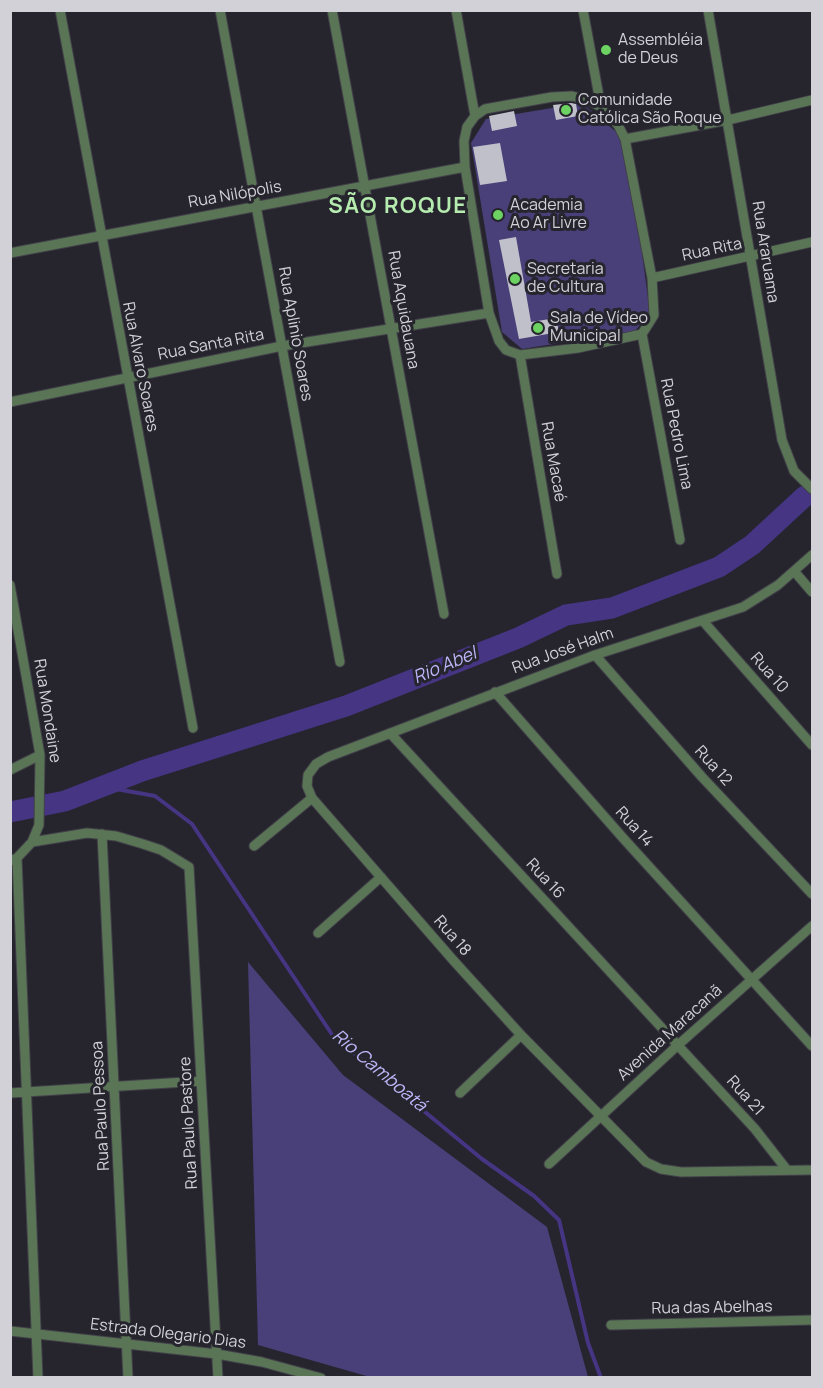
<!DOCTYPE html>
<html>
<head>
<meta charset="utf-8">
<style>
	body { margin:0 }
	#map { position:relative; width:823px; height:1388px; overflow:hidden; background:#26252e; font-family:Manrope,sans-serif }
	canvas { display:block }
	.frame { position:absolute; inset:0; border:12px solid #d2d1d7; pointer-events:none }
</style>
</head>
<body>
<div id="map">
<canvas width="823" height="1388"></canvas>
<div class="frame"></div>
</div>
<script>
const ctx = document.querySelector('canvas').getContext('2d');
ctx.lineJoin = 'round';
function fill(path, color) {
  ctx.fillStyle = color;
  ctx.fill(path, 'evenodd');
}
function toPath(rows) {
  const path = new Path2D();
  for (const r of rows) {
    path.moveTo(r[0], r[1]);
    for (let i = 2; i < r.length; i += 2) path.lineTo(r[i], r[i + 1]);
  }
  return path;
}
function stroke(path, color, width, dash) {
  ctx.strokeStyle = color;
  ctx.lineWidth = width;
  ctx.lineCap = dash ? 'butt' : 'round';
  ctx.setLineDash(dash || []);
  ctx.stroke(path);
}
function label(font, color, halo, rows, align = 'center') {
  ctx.font = font + ' Manrope,sans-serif';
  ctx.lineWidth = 6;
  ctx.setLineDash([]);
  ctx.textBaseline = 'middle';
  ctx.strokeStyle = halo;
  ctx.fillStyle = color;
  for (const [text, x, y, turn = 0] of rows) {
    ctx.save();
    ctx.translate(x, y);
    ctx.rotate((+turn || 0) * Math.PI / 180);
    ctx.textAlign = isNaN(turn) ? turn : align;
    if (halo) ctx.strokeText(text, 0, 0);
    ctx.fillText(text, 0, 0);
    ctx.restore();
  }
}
fill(toPath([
	[582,103,622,137,633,186,650,313,635,331,522,349,502,332,471,143,486,119],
	[248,962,343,1075,547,1227,588,1377,370,1377,258,1345]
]), '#494079');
stroke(toPath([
	[65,801,116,789,155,796,192,824,333,1036,482,1159,534,1196,559,1220,588,1343,601,1378]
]), '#453583', 4);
stroke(toPath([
	[10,812,65,801,142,771,346,706,518,638,566,615,612,608,719,567,752,545,805,496]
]), '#453583', 21);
fill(toPath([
	[571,103,576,104,578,116,556,120,553,105],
	[514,111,517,126,492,131,489,116],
	[500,143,507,181,480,185,473,147],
	[516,237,531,322,556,318,559,332,519,339,499,240]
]), '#c0c0cb');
const minor = toPath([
	[60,10,193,728],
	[220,10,340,662],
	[332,10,444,614],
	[456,10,475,116],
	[583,10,601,107],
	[708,10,782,440,794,471,812,489],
	[572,96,588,100,601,107,618,125,625,139,652,278,654,315,642,334,578,348,520,355,506,350,499,341,489,313,465,167,464,141,467,127,475,116,485,109,552,97,572,96],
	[625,139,728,120,812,100],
	[10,253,465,167],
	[652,278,812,242],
	[642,334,680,540],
	[520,355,557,574],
	[10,402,282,346,489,313],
	[812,555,778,585,743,607,595,655,328,757,316,764,308,775,307,786,312,798,453,960,521,1035,646,1162,661,1169,681,1172,812,1170],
	[794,571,812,592],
	[10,585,40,755,39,825,32,842],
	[703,621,812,745],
	[595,655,702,777,812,894],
	[495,692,623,838,812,1046],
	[390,733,755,1129,787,1170],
	[10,770,40,755],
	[102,834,128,1378],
	[254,846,312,798],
	[17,858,38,1378],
	[10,861,17,858,32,842,87,833,116,836,143,844,161,850,189,867,218,1378],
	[318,933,381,877],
	[10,1093,201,1081],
	[460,1093,521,1035],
	[549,1164,678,1045,812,926],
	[611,1325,812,1320],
	[10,1331,217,1354,262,1362,321,1378]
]);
stroke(minor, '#424149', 11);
stroke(minor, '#5a7556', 9);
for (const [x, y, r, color] of [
	[606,50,6,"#6cd362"],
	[566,110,6,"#6cd362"],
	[498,215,6,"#6cd362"],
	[515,279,6,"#6cd362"],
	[538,328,6,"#6cd362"]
]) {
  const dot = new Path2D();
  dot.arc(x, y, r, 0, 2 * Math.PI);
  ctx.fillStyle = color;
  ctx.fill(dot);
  stroke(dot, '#26252e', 2);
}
label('16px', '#d2d1d7', '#26252e', [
	["Assembléia",618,41],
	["de Deus",618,59],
	["Comunidade",578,101],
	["Católica São Roque",578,119],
	["Academia",510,206],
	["Ao Ar Livre",510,224],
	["Secretaria",527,270],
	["de Cultura",527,288],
	["Sala de Vídeo",550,319],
	["Municipal",550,337]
], 'left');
label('16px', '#d2d1d7', '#26252e', [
	["Rua Nilópolis",235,195,-10],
	["Rua Rita",712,250,-12],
	["Rua Araruama",765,252,81],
	["Rua Aquidauana",403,310,80],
	["Rua Aplinio Soares",295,334,80],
	["Rua Santa Rita",211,345,-11],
	["Rua Alvaro Soares",140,367,79],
	["Rua Pedro Lima",676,434,79],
	["Rua Macaé",553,462,80],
	["Rua José Halm",563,651,-20],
	["Rua 10",769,673,48],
	["Rua Mondaine",47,711,81],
	["Rua 12",713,766,48],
	["Rua 14",634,827,48],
	["Rua 16",545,879,47],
	["Rua 18",452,936,49],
	["Avenida Maracanã",670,1033,-42],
	["Rua 21",745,1096,48],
	["Rua Paulo Pessoa",101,1106,-93],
	["Rua Paulo Pastore",189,1123,-93],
	["Rua das Abelhas",712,1308,-1],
	["Estrada Olegario Dias",168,1334,7]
]);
label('italic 18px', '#bdb6f9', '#26252e', [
	["Rio Abel",445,666,-23],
	["Rio Camboatá",379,1071,40]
]);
ctx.letterSpacing = '1.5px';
label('bold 22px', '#b5ebae', '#26252e', [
	["SÃO ROQUE",398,207]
]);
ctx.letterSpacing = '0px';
</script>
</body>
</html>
